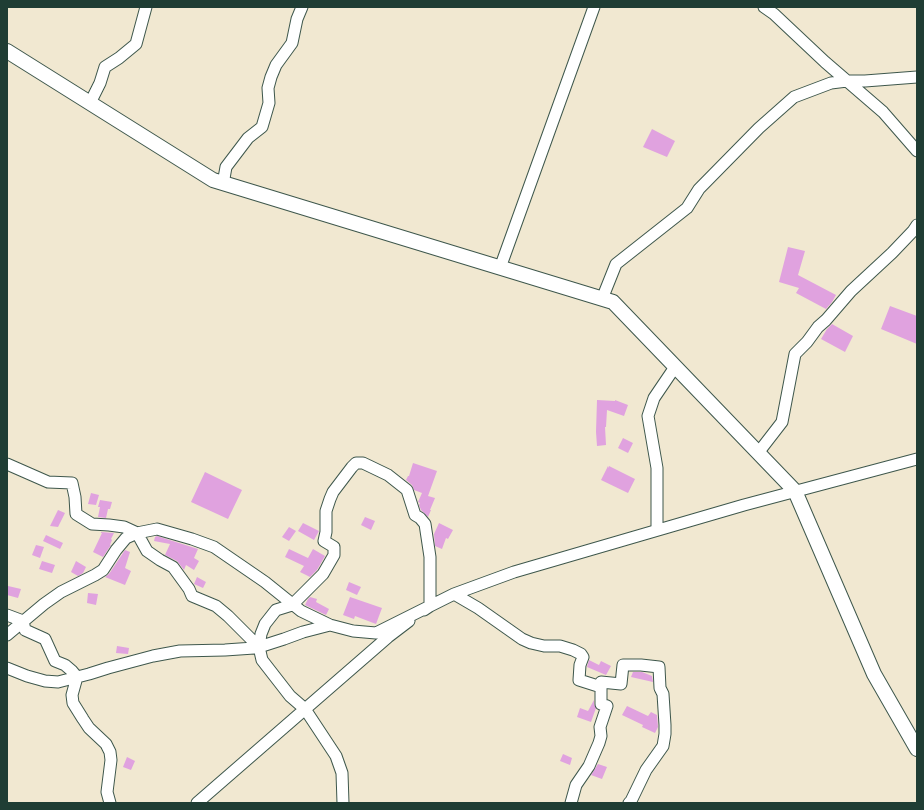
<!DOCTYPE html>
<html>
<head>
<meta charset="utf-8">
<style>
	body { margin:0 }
	#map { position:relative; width:924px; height:810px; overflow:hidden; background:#f1e8d1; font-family:"Libre Bodoni",serif }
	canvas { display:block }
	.frame { position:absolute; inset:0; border:8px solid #1f3d34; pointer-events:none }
</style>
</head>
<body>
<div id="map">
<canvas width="924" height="810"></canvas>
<div class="frame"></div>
</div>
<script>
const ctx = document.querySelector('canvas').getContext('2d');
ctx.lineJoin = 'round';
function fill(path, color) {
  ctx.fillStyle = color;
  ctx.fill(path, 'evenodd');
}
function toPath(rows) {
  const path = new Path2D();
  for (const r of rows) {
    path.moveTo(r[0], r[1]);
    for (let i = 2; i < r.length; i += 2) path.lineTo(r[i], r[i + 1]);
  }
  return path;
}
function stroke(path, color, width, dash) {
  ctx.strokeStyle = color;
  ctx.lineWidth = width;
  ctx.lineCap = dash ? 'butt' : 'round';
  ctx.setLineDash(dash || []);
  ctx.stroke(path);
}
fill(toPath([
	[652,129,675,141,667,157,643,147],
	[788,247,805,251,798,275,836,295,832,302,826,309,796,293,799,288,779,282],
	[890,306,917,316,917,344,881,329],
	[832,324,853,336,845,352,821,339,827,329],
	[597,400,615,401,615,400,628,405,624,416,607,410,606,427,605,427,606,445,597,446,596,432],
	[623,438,633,443,628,453,618,448],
	[413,463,437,471,428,496,435,498,430,510,431,510,428,517,421,510,419,505,420,503,418,502,422,493,414,490,412,485,406,480,408,476,409,476],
	[608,466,608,468,609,466,635,479,628,493,601,480],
	[205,472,242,490,228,519,191,502],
	[91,493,99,495,96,505,88,504],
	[100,500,112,502,110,509,108,509,106,518,98,517,100,507,98,507],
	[58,510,65,513,58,527,50,526],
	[365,517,375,521,371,530,361,525],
	[303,523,319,531,314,540,298,531],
	[439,523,453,530,448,539,446,538,442,549,435,546,434,534],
	[289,527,296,531,289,541,282,537],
	[101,532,114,533,111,539,112,540,110,545,111,545,103,557,93,552,102,533,101,533],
	[46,535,63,543,60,549,43,541],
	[157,536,198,549,194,558,199,561,194,570,186,565,184,570,177,561,165,555,170,544,154,541,155,537],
	[36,545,44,547,40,558,32,555],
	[289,549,308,558,313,549,325,556,317,570,310,577,300,572,304,566,285,557],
	[125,550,130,552,125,568,131,571,125,585,105,577,109,574],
	[42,561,55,565,52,573,39,569],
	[76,561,86,567,83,573,78,576,71,572],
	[197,577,206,582,203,588,194,584],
	[349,582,361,587,357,595,346,590],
	[8,586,21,589,18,598,7,595],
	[88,593,98,594,96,605,87,603],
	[310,597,317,599,316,602,329,609,326,615,305,605,308,599],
	[350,597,382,608,376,624,355,616,354,619,343,615],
	[117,646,129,648,128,654,116,653],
	[589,660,599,665,601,661,611,666,606,675,587,667],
	[633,672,642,672,652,676,653,682,631,677],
	[594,700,594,704,596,708,591,722,577,717,580,708,588,711],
	[627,706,648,716,651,712,657,715,658,727,655,733,642,727,643,725,622,715],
	[563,754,572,758,570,765,560,761],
	[127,757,135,761,131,770,123,767],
	[598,764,607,767,602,779,591,775]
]), '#e0a2df');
const minor = toPath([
	[764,7,774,14,825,62,883,112,917,151],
	[90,103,100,83,105,67,119,58,136,44,146,7],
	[223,184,226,167,248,138,262,127,269,103,268,88,271,77,276,65,292,43,297,19,302,7],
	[500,268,594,7],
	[602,299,616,264,687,208,699,189,759,128,794,97,831,83,847,81,865,81,917,77],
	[758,453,782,422,795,354,807,342,818,327,826,320,851,291,892,253,913,231,917,225],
	[7,464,48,482,72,483,75,497,76,514,92,524,109,525,124,527,137,533,147,551,160,560,173,567,189,589,192,596,216,606,228,616,259,647],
	[657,530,657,468,648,416,654,398,675,367],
	[454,594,478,608,522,639,531,643,544,646,560,646,573,650,581,654,583,657,580,665,579,680,601,687,601,704,607,706,600,727,601,736,599,743,589,766,576,785,571,803],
	[424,610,430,606,454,594,514,572,744,505,917,459],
	[7,615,23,621,25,630,45,639,55,661,65,665,72,671,77,677,72,695,73,703,83,719,89,728,106,744,110,752,111,760,107,792,110,803],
	[7,635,44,604,61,592,95,575,103,570,116,550,126,538,137,533,157,529,192,539,214,547,265,582,301,611,330,625],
	[7,668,27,676,45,681,58,682,89,674,108,668,153,656,180,651,225,650,254,648,259,647,284,639,303,632,330,625,353,631,376,633,430,606,430,557,425,524,420,518,415,515,407,490,388,475,363,463,356,463,352,467,333,492,330,499,326,511,326,532,324,541,334,547,334,555,323,574,292,605,276,610,265,624,261,634,259,647,262,660,290,696,305,709,336,756,342,773,343,803],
	[601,687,601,682,621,684,623,665,641,665,659,667,660,688,663,694,665,725,665,734,663,746,646,770,631,801,629,803],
	[197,803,388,637,409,621]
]);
const major = toPath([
	[7,51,213,180,613,302,795,491,874,674,917,749]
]);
stroke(minor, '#3e574c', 13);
stroke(major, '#3e574c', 16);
stroke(minor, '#fff', 11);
stroke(major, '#fff', 14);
</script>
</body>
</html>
